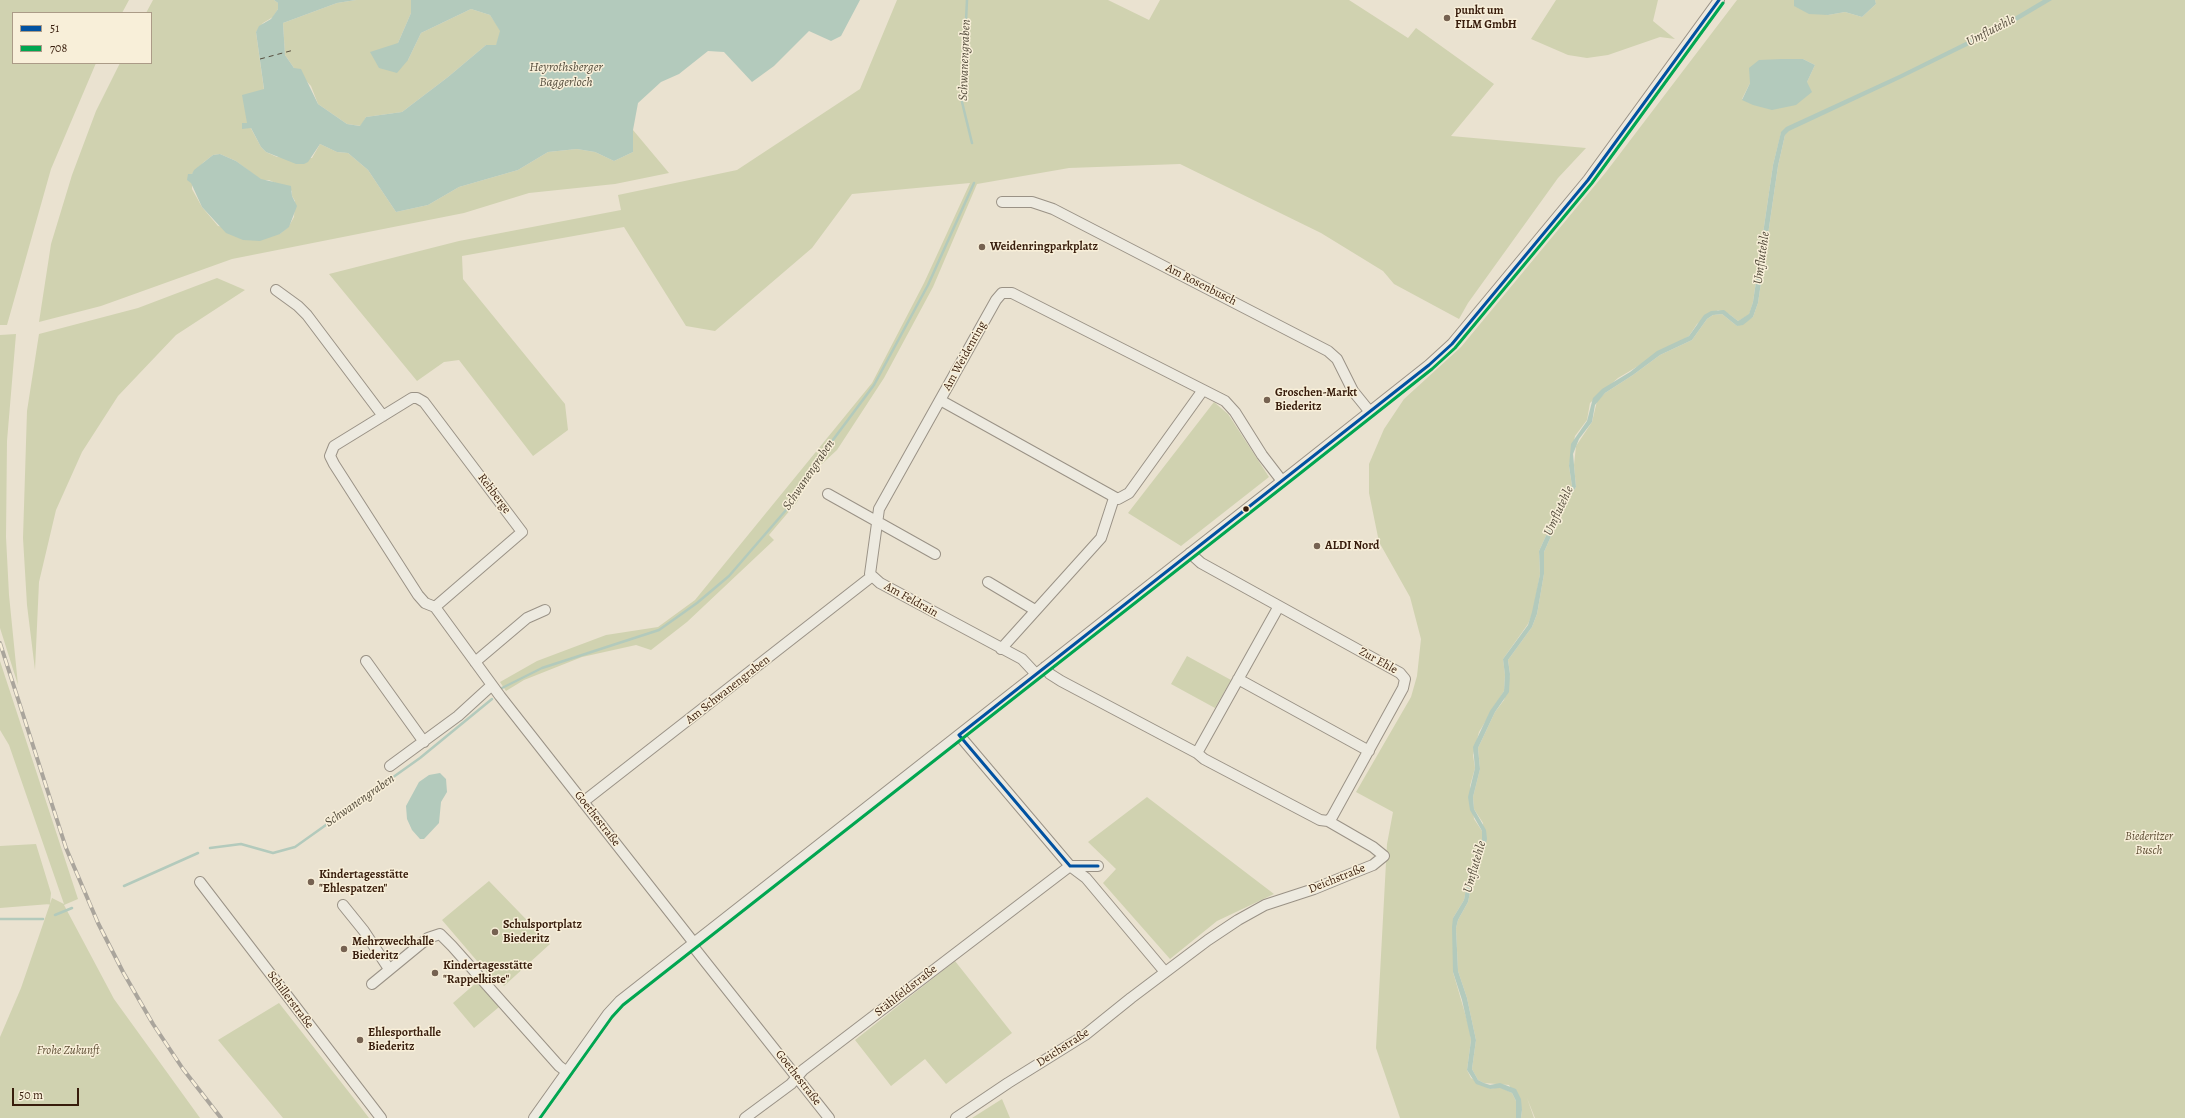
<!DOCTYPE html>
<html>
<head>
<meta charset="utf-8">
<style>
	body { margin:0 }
	#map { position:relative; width:2185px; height:1118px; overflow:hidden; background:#eae2d0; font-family:Alegreya,serif }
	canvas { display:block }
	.legend { position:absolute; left:12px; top:12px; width:140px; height:52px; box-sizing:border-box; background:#f8efd9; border:1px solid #ab9b87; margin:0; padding:5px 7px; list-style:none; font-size:12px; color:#381d0c }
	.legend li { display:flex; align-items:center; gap:8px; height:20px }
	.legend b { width:20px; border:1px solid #ab9b87 }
	.scale { position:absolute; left:12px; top:1088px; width:67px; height:18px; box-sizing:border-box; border:2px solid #381d0c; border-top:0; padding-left:5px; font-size:12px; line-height:14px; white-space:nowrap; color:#381d0c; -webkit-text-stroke:3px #f8efd9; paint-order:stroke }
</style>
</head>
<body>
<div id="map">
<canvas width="2185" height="1118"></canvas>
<ul class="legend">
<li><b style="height:5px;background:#0152a1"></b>51</li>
<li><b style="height:5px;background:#00a651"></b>708</li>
</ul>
<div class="scale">50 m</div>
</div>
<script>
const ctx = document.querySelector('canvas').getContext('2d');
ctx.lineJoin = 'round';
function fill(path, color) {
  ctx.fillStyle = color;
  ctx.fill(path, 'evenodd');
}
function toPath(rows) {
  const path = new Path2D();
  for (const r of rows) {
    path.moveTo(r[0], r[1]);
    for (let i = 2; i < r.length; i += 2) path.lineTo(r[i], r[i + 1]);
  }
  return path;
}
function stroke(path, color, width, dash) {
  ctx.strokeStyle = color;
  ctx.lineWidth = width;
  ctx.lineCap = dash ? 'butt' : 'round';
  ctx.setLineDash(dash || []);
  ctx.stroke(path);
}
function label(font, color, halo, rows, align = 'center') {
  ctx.font = font + ' Alegreya,serif';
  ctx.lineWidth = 3;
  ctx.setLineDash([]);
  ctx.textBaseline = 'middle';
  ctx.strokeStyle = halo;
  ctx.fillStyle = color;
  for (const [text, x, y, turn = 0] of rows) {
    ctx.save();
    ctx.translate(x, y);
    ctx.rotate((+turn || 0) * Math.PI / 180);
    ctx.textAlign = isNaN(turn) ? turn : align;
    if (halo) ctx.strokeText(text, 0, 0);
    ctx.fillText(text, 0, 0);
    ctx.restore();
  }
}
fill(toPath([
	[0,0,129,0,122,13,13,13,13,63,96,63,51,169,7,325,0,325],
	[153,0,274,0,278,3,278,9,273,17,263,23,256,32,264,90,247,121,261,147,266,152,277,157,312,158,320,144,337,152,348,153,368,170,396,212,428,205,459,187,518,170,548,152,577,149,595,152,614,161,633,152,633,130,669,173,615,184,529,193,464,213,232,259,101,306,39,322,51,244,72,175,96,111,120,63,151,63,151,13,146,13],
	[220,154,236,161,261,180,269,180,292,191,292,196,295,201,294,217,289,226,280,234,218,226,202,207,192,189,192,174,204,162,213,155],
	[356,0,411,0,411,13,398,43,408,60,421,33,471,9,490,15,501,31,496,46,486,45,448,77,402,112,366,117,361,126,347,124,318,104,311,86,294,68,285,55,283,23,337,3],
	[897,0,1108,0,1149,20,1160,0,1349,0,1408,38,1416,28,1494,84,1451,136,1586,148,1558,178,1468,303,1459,319,1394,284,1383,271,1321,233,1180,164,1069,168,977,184,933,287,884,378,837,450,811,474,797,502,769,535,774,540,687,622,651,650,636,645,582,657,524,680,506,691,500,682,537,661,606,635,658,627,695,600,872,383,924,283,970,183,852,194,812,248,715,331,686,326,624,227,462,256,463,279,565,404,568,430,533,456,459,360,444,362,417,381,329,274,459,241,621,210,618,195,737,170,860,89],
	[1556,0,1658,0,1653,21,1675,39,1660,37,1608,55,1587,58,1568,55,1531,39],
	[1737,0,1794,0,1795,6,1828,15,1845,12,1862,17,1876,4,1875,0,2185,0,2185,1118,1535,1118,1527,1098,1534,1118,1521,1118,1522,1110,1509,1085,1484,1083,1478,1080,1472,1069,1476,1040,1467,998,1458,971,1456,928,1458,920,1468,902,1474,874,1484,852,1483,823,1474,809,1473,797,1480,769,1478,748,1495,712,1504,700,1510,674,1508,660,1532,627,1537,614,1544,574,1544,552,1564,507,1576,487,1574,465,1576,446,1592,422,1597,401,1605,393,1633,375,1660,355,1692,340,1707,319,1713,315,1722,314,1737,326,1753,317,1758,303,1778,166,1785,135,1781,133,1773,165,1753,302,1749,315,1738,321,1729,314,1718,310,1697,324,1689,336,1618,378,1590,403,1587,420,1575,436,1569,466,1572,486,1560,505,1539,551,1540,574,1533,612,1528,624,1503,659,1505,675,1504,691,1479,732,1473,755,1475,768,1470,786,1474,819,1482,831,1482,839,1480,851,1469,873,1464,900,1453,918,1453,972,1469,1027,1471,1040,1467,1070,1471,1078,1490,1089,1500,1087,1512,1093,1516,1101,1516,1118,1400,1118,1376,1048,1387,844,1393,812,1356,792,1411,697,1417,676,1421,639,1410,597,1379,542,1369,493,1369,464,1384,429,1404,399,1461,347,1606,172],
	[1782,59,1803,59,1815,65,1807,82,1742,99,1750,83],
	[217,278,245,290,176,335,118,396,82,452,56,510,39,582,35,670,27,605,23,538,27,411,39,334,138,308],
	[16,334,7,441,6,537,9,595,18,685,0,628,0,335],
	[1214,402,1228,414,1269,477,1181,546,1128,513],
	[1187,656,1231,680,1215,708,1171,684],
	[0,661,78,899,64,905,114,999,200,1118,0,1118,0,1037,21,988,52,898,64,904,9,745,0,730],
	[1147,797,1274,894,1217,921,1170,959,1103,883,1116,869,1088,842],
	[36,844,51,893,50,904,0,908,0,846],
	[489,881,550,944,504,986,499,980,495,982,442,920],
	[955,961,1012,1033,946,1084,925,1059,891,1086,855,1040],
	[477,982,499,1007,474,1028,453,1003],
	[279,1003,359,1105,369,1118,283,1118,218,1040],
	[1002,1099,1010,1118,972,1118]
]), '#d0d2b0');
fill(toPath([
	[274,0,356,0,337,3,283,23,285,55,294,68,301,69,318,104,347,124,360,126,366,117,402,112,448,77,486,45,496,45,500,31,490,15,471,9,421,33,408,60,397,73,379,68,370,52,398,43,411,13,411,0,860,0,841,36,831,41,809,31,774,66,752,82,724,52,708,51,679,74,661,82,638,103,633,130,633,152,614,161,595,152,577,149,548,152,518,170,459,187,428,205,396,212,368,170,348,153,337,152,320,144,308,162,304,164,296,164,266,152,261,147,251,128,242,129,242,123,247,123,242,95,264,89,256,32,259,26,271,19,278,9,278,3],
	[1794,0,1875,0,1876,4,1862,17,1845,12,1828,15,1809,14,1794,6],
	[2043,0,2052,0,2008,26,1900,79,1789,131,1785,135,1778,166,1758,303,1753,317,1743,325,1737,326,1722,314,1713,315,1707,319,1692,340,1660,355,1633,375,1605,393,1595,405,1592,422,1579,439,1573,454,1576,487,1564,507,1544,552,1544,574,1537,614,1532,627,1508,660,1510,674,1509,692,1495,712,1478,748,1480,769,1473,797,1474,809,1486,830,1487,839,1484,852,1474,874,1468,902,1458,920,1456,928,1458,971,1467,998,1476,1040,1472,1069,1478,1080,1484,1083,1490,1085,1500,1083,1516,1089,1521,1099,1522,1110,1521,1118,1516,1118,1516,1101,1512,1093,1500,1088,1490,1089,1476,1084,1467,1070,1471,1040,1462,1000,1453,972,1452,927,1453,918,1464,900,1469,873,1480,851,1482,839,1482,831,1470,810,1468,797,1475,768,1473,747,1490,711,1504,691,1505,675,1503,659,1528,625,1532,612,1540,574,1539,551,1560,505,1572,486,1569,466,1571,444,1587,421,1593,398,1602,389,1630,372,1657,351,1689,336,1704,315,1711,311,1724,310,1738,321,1749,314,1753,302,1773,165,1781,132,1786,127,1899,75,2006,22],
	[1782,59,1803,59,1815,65,1807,82,1812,92,1796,105,1772,110,1753,105,1742,100,1750,83,1749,68,1759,60],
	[220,154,236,161,261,179,291,186,292,196,297,206,289,227,280,234,260,241,243,240,226,233,202,207,191,183,187,180,188,174,192,174,194,170,213,155],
	[440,773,446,779,447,792,441,802,439,823,424,839,420,839,412,830,407,819,406,806,419,782,429,775]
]), '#b3cabc');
stroke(toPath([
	[967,0,962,102,972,143],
	[502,688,542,668,659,630,697,603,729,576,793,502,806,476,874,385,928,285,974,183],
	[210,848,241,844,273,853,295,847,420,758,492,699],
	[124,886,198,853],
	[55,915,72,908],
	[0,919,43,919]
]), '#b3cabc', 2.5);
stroke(toPath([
	[260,59,294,50]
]), '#564e3e', 1, [5, 4]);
const minor = toPath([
	[1002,202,1032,202,1053,209,1328,351,1337,359,1353,391,1370,412],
	[276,290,298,306,307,315,383,416],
	[940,400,1118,499,1129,493,1203,390],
	[828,494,935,554],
	[1190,553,1201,563,1400,673,1405,679,1403,688,1332,817,1328,821],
	[988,582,1035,610],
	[435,607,522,532,424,402,417,398,412,398,334,446,330,456,334,464,418,595,425,603,435,607,500,696,694,943],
	[1001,649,1101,538,1114,498],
	[366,661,424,742],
	[475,662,527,618,545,610],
	[1036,674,1022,659,880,583,870,574,879,509,996,300,1002,293,1012,293,1225,401,1235,412,1262,455,1282,481],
	[1238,679,1369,751],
	[959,735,1070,866,1086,878,1165,972],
	[1197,753,1279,606],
	[390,766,458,716,492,685],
	[583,802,871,577],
	[1070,866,1098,866],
	[200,882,381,1118],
	[343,905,364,931,389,969],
	[692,945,829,1118],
	[372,984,428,938,440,934,452,946,559,1066,567,1072],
	[534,1118,608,1014,620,1001,1295,471,1429,365,1452,344,1588,180,1719,0],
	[745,1118,791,1084,803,1070,1070,866],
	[956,1118,1008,1083,1085,1035,1131,998,1208,940,1238,920,1265,905,1314,889,1353,873,1373,865,1384,856,1373,847,1328,821,1320,820,1204,759,1197,753,1061,681,1050,674,1045,667]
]);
stroke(minor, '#9a9286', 12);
stroke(minor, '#edeae0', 10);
const rail = toPath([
	[0,643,66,848,98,923,123,972,153,1024,183,1069,221,1118]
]);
stroke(rail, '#aaa59c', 4);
stroke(rail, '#f8efd9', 2.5, [8]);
stroke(toPath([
	[959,735,1429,365,1452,344,1588,180,1719,0],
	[959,735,1070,866,1098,866]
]), '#0152a1', 3);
stroke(toPath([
	[540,1118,612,1017,623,1005,1298,475,1432,369,1455,348,1592,183,1723,3]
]), '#00a651', 3);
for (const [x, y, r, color] of [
	[1447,18,4,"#766251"],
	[982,247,4,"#766251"],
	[1267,400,4,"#766251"],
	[1246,509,3.5,"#381d0c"],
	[1317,546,4,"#766251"],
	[311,882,4,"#766251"],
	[495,932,4,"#766251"],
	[344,949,4,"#766251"],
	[435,973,4,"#766251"],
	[360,1040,4,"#766251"]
]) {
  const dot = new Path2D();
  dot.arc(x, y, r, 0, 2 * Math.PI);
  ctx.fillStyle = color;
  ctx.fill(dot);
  stroke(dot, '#f8efd9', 1.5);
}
label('bold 12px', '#381d0c', '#f8efd9', [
	["punkt um",1455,11],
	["FILM GmbH",1455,25],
	["Weidenringparkplatz",990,247],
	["Groschen-Markt",1275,393],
	["Biederitz",1275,407],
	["ALDI Nord",1325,546],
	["Kindertagesstätte",319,875],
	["\"Ehlespatzen\"",319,889],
	["Schulsportplatz",503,925],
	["Biederitz",503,939],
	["Mehrzweckhalle",352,942],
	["Biederitz",352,956],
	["Kindertagesstätte",443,966],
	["\"Rappelkiste\"",443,980],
	["Ehlesporthalle",368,1033],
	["Biederitz",368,1047]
], 'left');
label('12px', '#381d0c', '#f8efd9', [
	["Am Rosenbusch",1201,285,27],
	["Am Weidenring",965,356,-61],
	["Rehberge",494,494,53],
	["Am Feldrain",911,600,29],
	["Zur Ehle",1378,661,29],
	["Am Schwanengraben",728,690,-38],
	["Goethestraße",597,819,52],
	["Deichstraße",1337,879,-22],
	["Stählfeldstraße",906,991,-38],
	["Schillerstraße",290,1000,53],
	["Deichstraße",1063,1048,-33],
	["Goethestraße",798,1078,52]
]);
label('italic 12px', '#5f4f35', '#f8efd9', [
	["Biederitzer",2149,837],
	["Busch",2149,851],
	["Frohe Zukunft",68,1051]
]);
label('italic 13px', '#564e3e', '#f8efd9', [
	["Umflutehle",1991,31,-27],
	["Schwanengraben",965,60,-88],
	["Heyrothsberger",566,68],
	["Baggerloch",566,83],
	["Umflutehle",1762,258,-82],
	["Schwanengraben",809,475,-56],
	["Umflutehle",1559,511,-65],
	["Schwanengraben",360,801,-35],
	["Umflutehle",1475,867,-74]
]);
</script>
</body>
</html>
